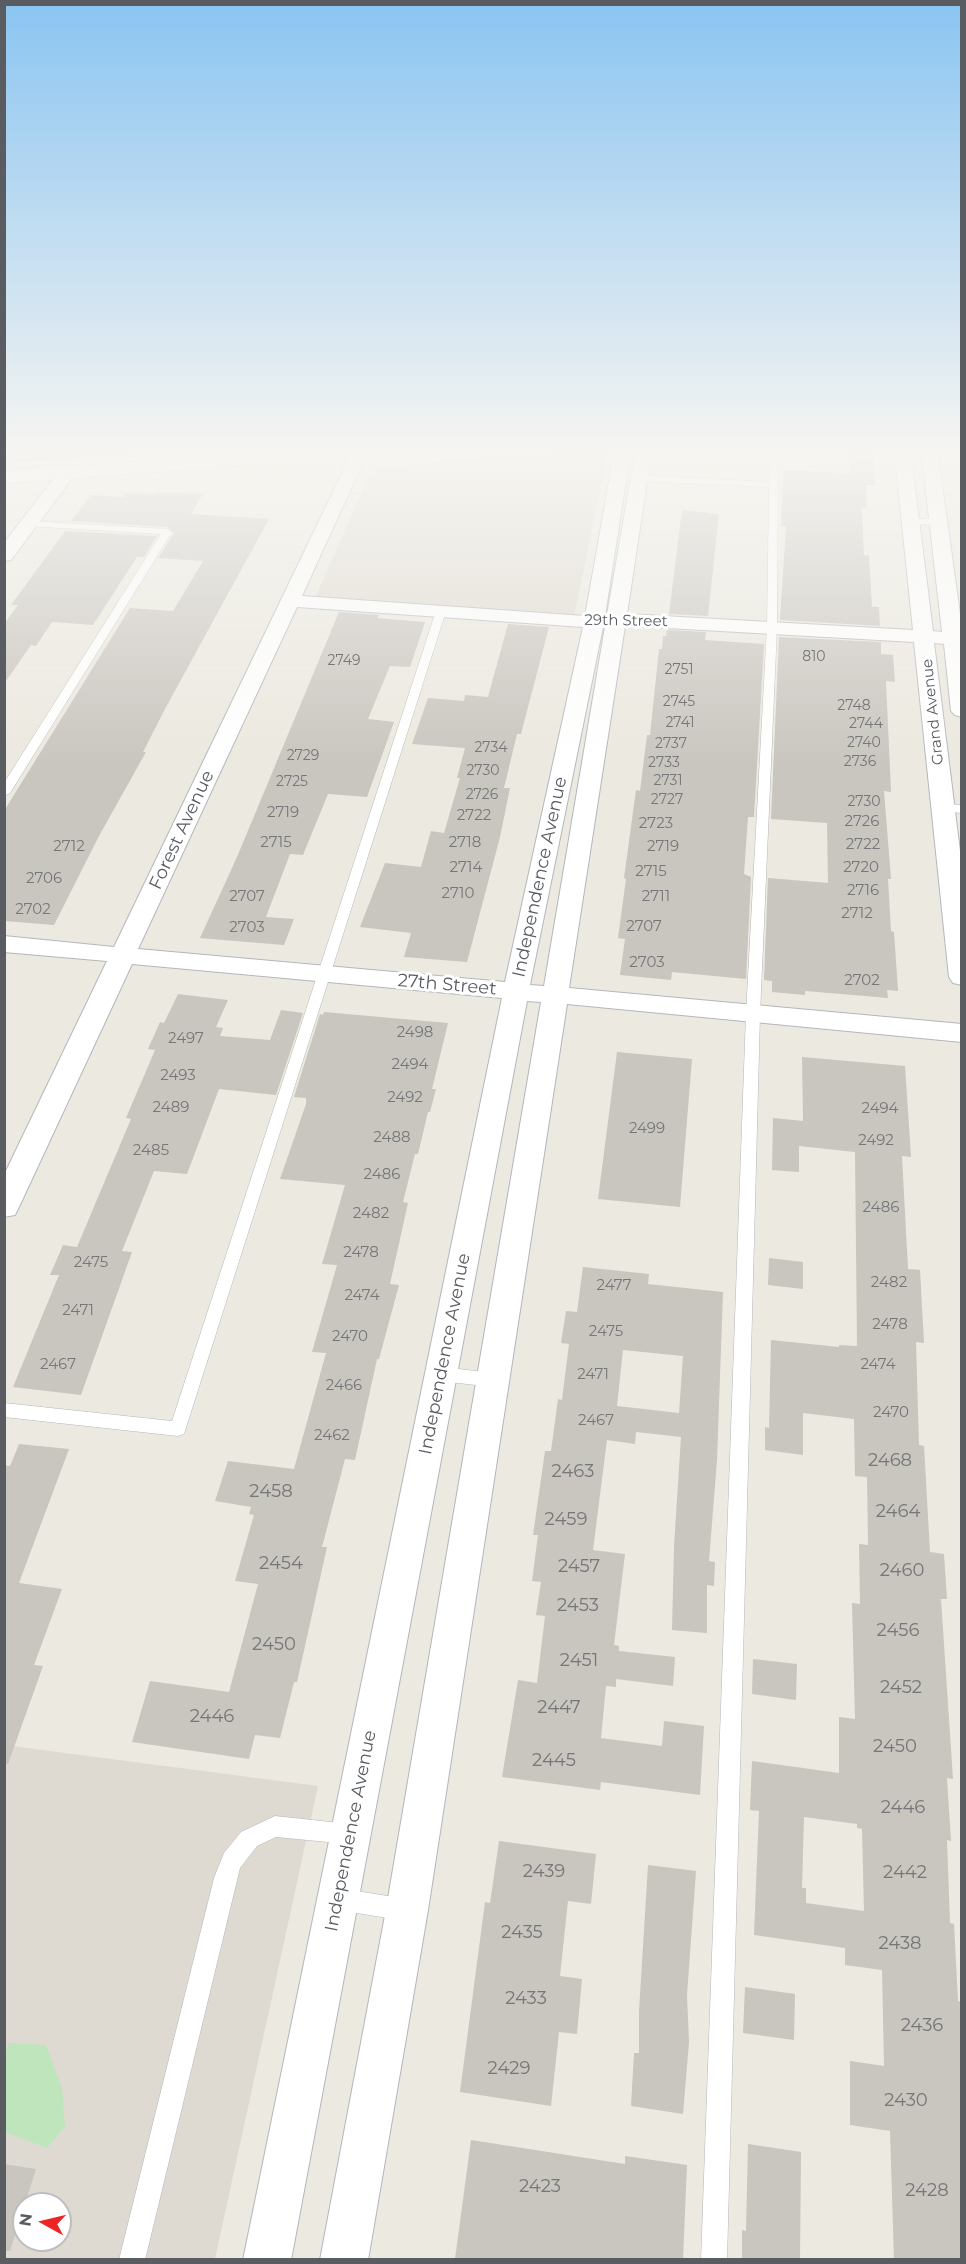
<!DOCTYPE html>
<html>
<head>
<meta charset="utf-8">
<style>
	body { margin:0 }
	#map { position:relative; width:966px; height:2264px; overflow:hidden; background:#ece9e0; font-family:Montserrat,sans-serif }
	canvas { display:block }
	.frame { position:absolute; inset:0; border:6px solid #595d62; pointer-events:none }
	.north { position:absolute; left:12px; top:2192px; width:60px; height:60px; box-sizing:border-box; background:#fff; border:2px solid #bdbec0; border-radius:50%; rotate:278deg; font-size:16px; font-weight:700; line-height:24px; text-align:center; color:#595d62 }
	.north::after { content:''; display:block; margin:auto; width:21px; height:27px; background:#ee2424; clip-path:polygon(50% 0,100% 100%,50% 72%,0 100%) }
</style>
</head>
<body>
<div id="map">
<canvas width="966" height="2264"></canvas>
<div class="frame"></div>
<div class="north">N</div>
</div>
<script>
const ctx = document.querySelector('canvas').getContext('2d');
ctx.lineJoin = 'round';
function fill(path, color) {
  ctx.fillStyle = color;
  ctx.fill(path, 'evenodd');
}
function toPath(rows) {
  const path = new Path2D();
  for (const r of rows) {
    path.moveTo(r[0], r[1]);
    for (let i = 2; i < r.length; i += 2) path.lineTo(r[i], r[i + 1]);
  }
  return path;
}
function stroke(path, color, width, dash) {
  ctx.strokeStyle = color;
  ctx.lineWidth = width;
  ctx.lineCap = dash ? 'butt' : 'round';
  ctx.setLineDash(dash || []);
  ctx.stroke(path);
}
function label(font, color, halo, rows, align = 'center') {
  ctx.font = font + ' Montserrat,sans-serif';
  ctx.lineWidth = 6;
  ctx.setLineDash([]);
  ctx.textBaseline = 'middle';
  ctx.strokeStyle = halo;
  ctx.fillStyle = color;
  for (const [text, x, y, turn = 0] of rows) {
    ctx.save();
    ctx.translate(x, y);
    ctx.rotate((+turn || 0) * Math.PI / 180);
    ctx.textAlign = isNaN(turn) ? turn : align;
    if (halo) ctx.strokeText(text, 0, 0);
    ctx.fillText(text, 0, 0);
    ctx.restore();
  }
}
fill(toPath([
	[609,448,574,617,314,600,373,467],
	[4,1745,318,1786,215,2259,5,2259],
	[24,2204,60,2204,60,2240,24,2240]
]), '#dfdad1');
fill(toPath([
	[5,448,218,448,5,464],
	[9,2043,46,2045,62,2088,65,2126,47,2148,5,2132,5,2054]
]), '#bee5bb');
fill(toPath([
	[848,448,873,448,875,485,866,485,867,508,862,508,864,555,869,556,872,607,879,607,880,626,780,620,786,526,781,526,783,470,850,473],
	[158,492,203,494,191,514,269,519,165,709,143,752,146,752,99,836,54,925,4,921,4,811,130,608,173,611,203,561,158,558,174,533,167,527,71,521,91,495,123,497,126,493,156,494],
	[682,510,719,514,708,616,669,614],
	[65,531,157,536,144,557,137,557,93,625,52,622,36,646,31,645,4,684,4,624,18,605,11,605],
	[339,612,379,615,377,618,425,622,410,667,390,666,368,719,394,722,367,797,328,794,303,855,290,854,266,917,294,919,284,945,200,938,237,857],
	[508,624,549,627,521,734,517,734,504,788,510,788,500,837,467,962,404,957,411,933,360,927,385,863,421,867,431,831,444,833,460,778,457,778,465,748,412,744,428,698,464,701,465,695,488,697],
	[667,630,706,632,705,640,764,644,754,817,748,817,744,874,751,877,746,979,672,972,671,980,620,975,625,939,618,938,626,879,624,878,636,790,640,791,647,735,650,735,659,649,662,649,663,636,666,636],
	[779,637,881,642,881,654,893,655,895,682,886,681,891,792,884,791,891,879,888,879,891,931,894,932,898,991,887,990,888,998,805,991,805,995,772,992,772,981,764,980,768,878,828,883,827,823,771,819],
	[178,994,228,1000,216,1027,223,1028,220,1036,270,1040,281,1010,303,1013,276,1095,219,1089,187,1174,154,1171,122,1251,132,1252,81,1395,13,1387,59,1275,50,1275,63,1245,77,1247,131,1119,126,1118,155,1050,148,1049,160,1022,164,1023],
	[324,1012,448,1023,432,1089,436,1089,430,1112,428,1112,418,1154,415,1154,403,1202,408,1203,390,1284,399,1285,379,1359,377,1359,355,1460,345,1459,322,1547,327,1547,297,1682,294,1682,280,1738,255,1735,249,1759,132,1742,150,1681,229,1692,258,1584,235,1581,254,1515,249,1514,251,1507,215,1501,228,1461,294,1469,326,1353,312,1352,337,1265,322,1264,345,1185,280,1179,306,1104,306,1098,294,1097,320,1014,323,1015],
	[617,1052,692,1059,680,1207,598,1199],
	[802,1057,905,1066,911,1157,902,1156,908,1269,920,1270,924,1343,916,1342,919,1445,924,1446,930,1552,944,1554,947,1599,941,1599,953,1779,947,1778,951,1841,947,1840,950,1923,954,1924,958,2001,962,2002,962,2259,894,2259,890,2131,850,2125,850,2061,884,2066,882,1970,845,1965,845,1948,754,1935,759,1811,750,1810,752,1761,839,1773,839,1717,855,1719,852,1603,860,1604,859,1544,868,1545,867,1477,855,1476,854,1419,803,1413,803,1455,765,1450,765,1427,769,1428,771,1340,839,1347,839,1345,857,1346,855,1152,799,1146,799,1172,772,1170,773,1118,803,1121],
	[804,1817,857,1824,857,1828,862,1829,864,1911,806,1903,806,1888,802,1888],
	[769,1258,803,1262,803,1289,768,1285],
	[583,1267,649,1274,648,1284,723,1292,717,1460,709,1561,715,1562,714,1586,707,1585,707,1633,672,1630,674,1546,681,1437,636,1432,635,1444,607,1440,593,1550,625,1554,614,1645,619,1646,619,1651,675,1657,673,1686,616,1679,616,1687,606,1686,601,1738,662,1746,664,1721,704,1726,700,1795,601,1782,600,1790,502,1777,518,1680,537,1683,545,1616,536,1615,541,1582,532,1581,538,1535,533,1535,545,1451,551,1451,558,1399,562,1400,569,1344,561,1343,566,1311,577,1312],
	[623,1350,683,1356,679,1413,617,1406],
	[19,1444,69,1449,19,1583,62,1589,34,1665,43,1666,8,1764,4,1763,4,1465,10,1466],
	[753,1659,797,1664,796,1700,752,1694],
	[499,1841,596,1854,591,1904,568,1901,560,1976,582,1979,577,2034,559,2032,551,2106,460,2092,485,1902,490,1903],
	[648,1865,696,1871,687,1995,689,2042,683,2114,631,2106,634,2053,639,2053,639,2011],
	[745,1987,795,1994,794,2040,743,2033],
	[471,2140,625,2164,625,2156,687,2165,683,2259,455,2259],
	[748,2144,801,2152,800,2259,742,2259,742,2230,746,2231],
	[4,2164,36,2169,10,2251,4,2251]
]), '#c9c5bf');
const service = toPath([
	[774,465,778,468,777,627,760,1014,727,2260,701,2260,746,1014,767,627,769,487,639,481,634,478,639,475,769,482,770,468,774,465],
	[908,519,937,519,942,522,937,525,911,524,906,521,908,519],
	[29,521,167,529,172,532,10,793,4,796,4,783,161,534,26,526,26,522,29,521],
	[441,608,446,611,184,1434,178,1436,4,1417,4,1403,172,1421,436,611,441,608],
	[943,804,962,805,962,813,939,811,939,805,943,804],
	[441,1367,493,1373,499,1375,502,1380,499,1385,493,1387,441,1381,435,1379,432,1374,435,1369,441,1367],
	[275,1816,349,1824,357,1827,360,1834,357,1841,349,1844,276,1837,257,1846,240,1868,145,2260,119,2260,214,1878,224,1853,241,1832,275,1816],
	[338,1888,406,1899,414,1902,417,1910,414,1918,406,1921,338,1910,330,1907,327,1899,330,1891,338,1888]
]);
const minor = toPath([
	[348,448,360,448,362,452,360,469,302,596,585,616,615,448,631,448,605,616,607,615,636,448,652,448,627,614,913,630,894,448,910,448,933,631,942,632,921,448,937,448,962,628,962,717,955,715,951,711,944,644,934,643,962,867,962,985,953,983,949,977,914,642,632,626,625,626,569,988,962,1024,962,1042,567,1004,428,1910,368,2260,320,2260,386,1910,541,1002,527,1001,291,2260,243,2260,502,998,132,964,19,1207,15,1215,4,1217,4,1175,107,961,4,952,4,936,114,947,344,469,348,448],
	[297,607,583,627,505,982,138,949,297,607],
	[603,627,605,627,544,986,530,985,603,627],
	[67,468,73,469,76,473,11,560,4,561,4,543,61,469,67,468]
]);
const secondary = toPath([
	[323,448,416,448,414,452,407,454,4,483,4,471,323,448]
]);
stroke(service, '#b3b7bb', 1);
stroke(minor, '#b3b7bb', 2);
stroke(secondary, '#b4b8bd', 1);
fill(service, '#fff');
fill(minor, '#fff');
fill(secondary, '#fff');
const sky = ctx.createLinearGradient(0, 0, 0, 765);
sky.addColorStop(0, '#8ac4f1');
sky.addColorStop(0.59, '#f6f5f1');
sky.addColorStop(1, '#f6f5f100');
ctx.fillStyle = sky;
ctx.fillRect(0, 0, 966, 765);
label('14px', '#757779', null, [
	["810",814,657],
	["2749",344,661],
	["2751",679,670],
	["2745",679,702],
	["2748",854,706],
	["2741",680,723],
	["2744",866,724],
	["2740",864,743],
	["2737",671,744],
	["2734",491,748],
	["2729",303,756],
	["2736",860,762],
	["2733",664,763],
	["2730",483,771],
	["2731",668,781],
	["2725",292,782],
	["2726",482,795],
	["2727",667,800],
	["2730",864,802]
]);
label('15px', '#595d62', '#fff', [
	["29th Street",626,621,1],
	["Grand Avenue",933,712,-96]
]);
label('15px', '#757779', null, [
	["2719",283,813],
	["2722",474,816],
	["2726",862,822],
	["2723",656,824],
	["2715",276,843],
	["2718",465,843],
	["2722",863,845],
	["2712",69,847],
	["2719",663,847],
	["2714",466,868],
	["2720",861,868],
	["2715",651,872],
	["2706",44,879],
	["2716",863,891],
	["2710",458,894],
	["2707",247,897],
	["2711",656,897],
	["2702",33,910],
	["2712",857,914],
	["2707",644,927],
	["2703",247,928],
	["2703",647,963],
	["2702",862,981],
	["2498",415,1033],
	["2497",186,1039],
	["2494",410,1065],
	["2493",178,1076],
	["2492",405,1098],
	["2489",171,1108],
	["2494",880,1109],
	["2499",647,1129],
	["2488",392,1138],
	["2492",876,1141],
	["2485",151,1151],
	["2486",382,1175],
	["2486",881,1208],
	["2482",371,1214],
	["2478",361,1253],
	["2475",91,1263],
	["2482",889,1283],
	["2477",614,1286],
	["2474",362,1296],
	["2471",78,1311],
	["2478",890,1325],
	["2475",606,1332],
	["2470",350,1337],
	["2467",58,1365],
	["2474",878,1365],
	["2471",593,1375],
	["2466",344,1386],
	["2470",891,1413],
	["2467",596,1421],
	["2462",332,1436]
]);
label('18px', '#595d62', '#fff', [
	["Forest Avenue",182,830,-65],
	["Independence Avenue",540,877,-78],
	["27th Street",447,985,5],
	["Independence Avenue",445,1354,-79],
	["Independence Avenue",351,1831,-79]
]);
label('18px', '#757779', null, [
	["2468",890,1461],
	["2463",573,1472],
	["2458",271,1492],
	["2464",898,1512],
	["2459",566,1520],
	["2454",281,1564],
	["2457",579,1567],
	["2460",902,1571],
	["2453",578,1606],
	["2456",898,1631],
	["2450",274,1645],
	["2451",579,1661],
	["2452",901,1688],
	["2447",559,1708],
	["2446",212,1717],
	["2450",895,1747],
	["2445",554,1761],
	["2446",903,1808],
	["2439",544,1872],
	["2442",905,1873],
	["2435",522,1933],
	["2438",900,1944],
	["2433",526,1999],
	["2436",922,2026],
	["2429",509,2069],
	["2430",906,2101],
	["2423",540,2187],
	["2428",927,2191]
]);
</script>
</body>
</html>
